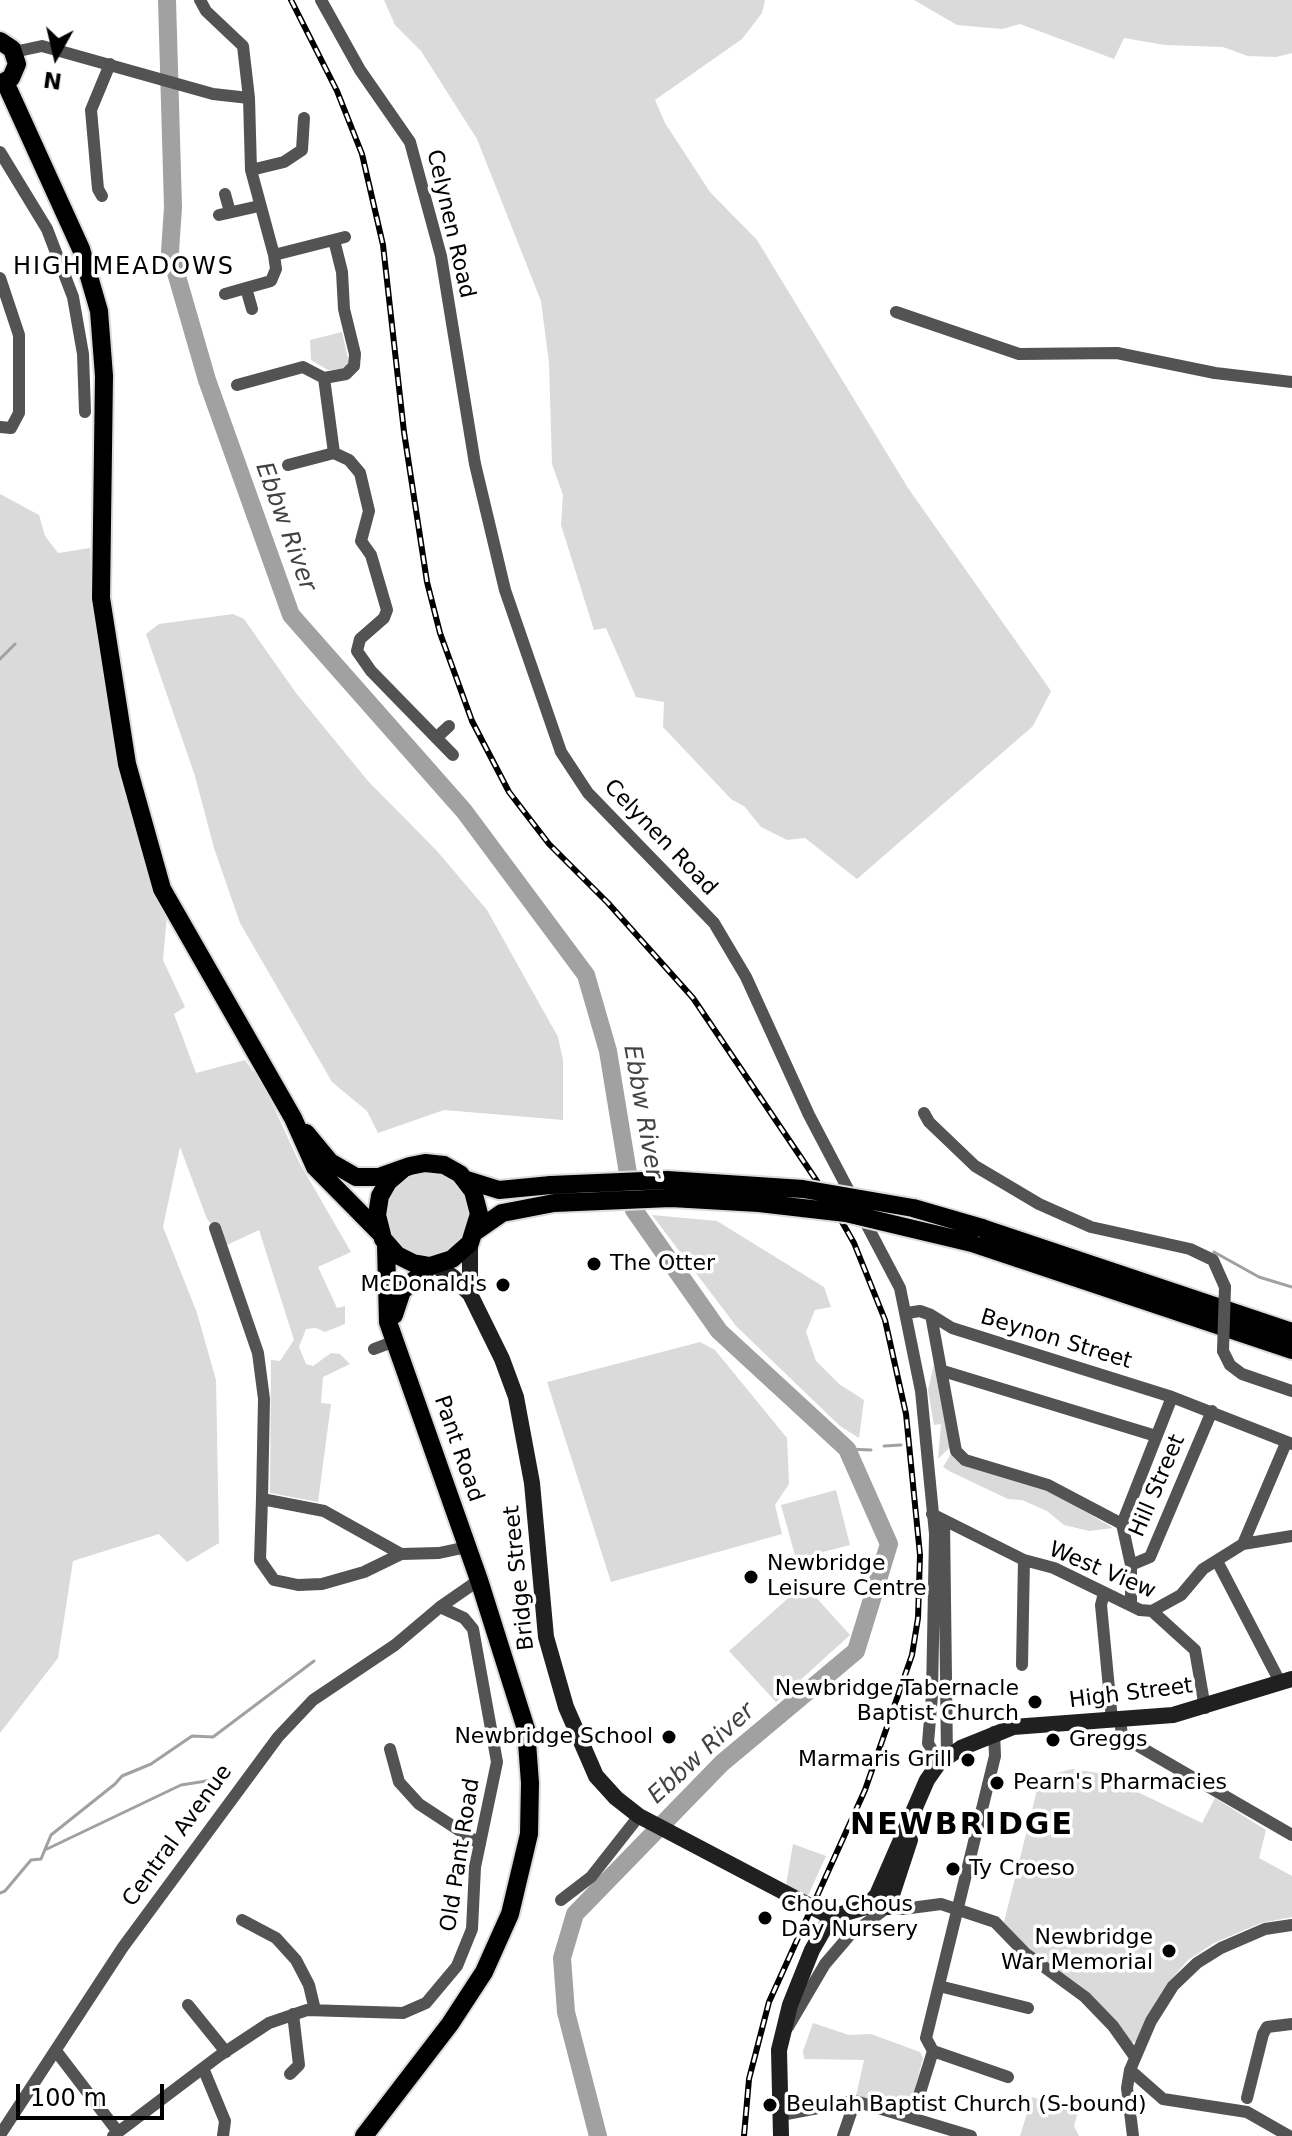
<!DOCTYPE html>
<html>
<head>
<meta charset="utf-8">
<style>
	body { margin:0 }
	#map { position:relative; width:1292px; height:2136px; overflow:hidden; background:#fff; font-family:"DejaVu Sans",sans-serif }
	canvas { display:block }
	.north { position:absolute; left:16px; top:16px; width:80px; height:80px; -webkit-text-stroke:6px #fff; paint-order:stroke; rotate:188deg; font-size:22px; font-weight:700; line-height:32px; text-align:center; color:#000 }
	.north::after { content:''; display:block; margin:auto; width:28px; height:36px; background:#000; clip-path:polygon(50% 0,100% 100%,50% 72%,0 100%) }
	.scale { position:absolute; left:16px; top:2084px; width:148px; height:36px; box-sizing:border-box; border:4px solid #000; border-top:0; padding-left:10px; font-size:24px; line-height:28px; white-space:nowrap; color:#000; -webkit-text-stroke:6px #fff; paint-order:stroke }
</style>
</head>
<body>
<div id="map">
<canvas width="1292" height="2136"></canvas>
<div class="north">N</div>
<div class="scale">100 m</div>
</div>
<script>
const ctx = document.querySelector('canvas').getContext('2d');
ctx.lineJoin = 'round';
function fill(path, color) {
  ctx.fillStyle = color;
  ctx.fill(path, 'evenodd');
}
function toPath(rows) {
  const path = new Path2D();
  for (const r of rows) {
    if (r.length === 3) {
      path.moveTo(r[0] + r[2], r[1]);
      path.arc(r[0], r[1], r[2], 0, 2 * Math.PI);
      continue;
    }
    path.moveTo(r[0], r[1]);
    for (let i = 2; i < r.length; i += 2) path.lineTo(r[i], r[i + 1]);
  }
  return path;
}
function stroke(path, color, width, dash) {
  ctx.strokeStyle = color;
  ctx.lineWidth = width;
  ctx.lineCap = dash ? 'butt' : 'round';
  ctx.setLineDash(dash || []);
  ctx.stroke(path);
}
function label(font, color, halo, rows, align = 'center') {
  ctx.font = font + ' "DejaVu Sans",sans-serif';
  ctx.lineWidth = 7;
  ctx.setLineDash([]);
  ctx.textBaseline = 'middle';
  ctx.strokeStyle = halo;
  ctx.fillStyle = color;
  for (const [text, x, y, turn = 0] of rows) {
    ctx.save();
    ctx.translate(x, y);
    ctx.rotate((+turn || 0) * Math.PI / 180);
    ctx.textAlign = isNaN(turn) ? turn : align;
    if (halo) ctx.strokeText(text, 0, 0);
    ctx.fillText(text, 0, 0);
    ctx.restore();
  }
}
fill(toPath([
	[384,0,765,0,762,13,742,39,655,100,665,123,710,192,757,240,908,488,1051,691,1033,726,857,879,805,838,787,840,761,827,745,807,731,799,663,727,664,702,636,697,606,628,594,630,561,525,563,495,552,464,549,363,541,301,477,139,421,51,395,25],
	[914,0,1292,0,1292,53,1276,57,1248,56,1223,47,1165,45,1124,38,1114,59,1020,24,1002,29,957,25],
	[342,332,349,363,344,369,328,370,311,360,310,340],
	[0,494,39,515,45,536,58,553,90,548,93,604,167,915,163,960,185,1007,174,1014,196,1073,245,1060,264,1086,299,1162,351,1252,318,1267,337,1308,345,1306,345,1324,325,1332,316,1328,306,1329,299,1347,306,1364,313,1366,331,1353,340,1354,350,1364,323,1377,321,1403,331,1404,318,1502,270,1493,271,1360,280,1361,294,1340,259,1230,227,1245,207,1219,180,1147,163,1227,197,1313,216,1380,219,1543,187,1562,159,1534,73,1561,58,1658,0,1733],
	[233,614,244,619,296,693,368,781,437,851,487,910,558,1037,563,1060,563,1120,444,1110,378,1133,367,1111,332,1082,240,923,214,848,195,776,146,634,159,624],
	[428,1214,42],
	[652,1215,717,1221,824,1287,831,1307,815,1310,806,1332,816,1361,839,1384,864,1400,859,1438,840,1426,736,1326],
	[700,1342,715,1350,787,1438,789,1484,775,1505,782,1534,611,1582,547,1382],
	[936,1355,950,1447,938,1459,941,1424,934,1425,928,1390],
	[952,1452,1046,1488,1113,1528,1089,1531,1064,1525,1047,1511,1022,1500,1008,1499,949,1471,943,1467],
	[836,1490,850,1545,796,1559,781,1505],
	[804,1584,850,1635,776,1702,729,1651],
	[1072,1769,1098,1773,1202,1823,1215,1798,1266,1830,1259,1858,1292,1876,1292,1917,1261,1923,1214,1943,1188,1960,1168,1983,1139,2040,1130,2044,1031,1952,1004,1922,1040,1778],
	[793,1844,826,1856,807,1898,786,1885],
	[813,2023,849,2035,871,2034,920,2052,923,2058,909,2112,856,2096,864,2060,804,2059,803,2051],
	[1032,2097,1078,2111,1074,2126,1079,2136,1020,2136]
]), '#dadada');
stroke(toPath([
	[0,659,15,644],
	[1214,1252,1259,1277,1292,1287],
	[884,1446,901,1445],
	[847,1449,871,1450],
	[47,1849,181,1785,219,1779],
	[0,1893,5,1891,31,1860,41,1859,51,1835,115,1784,122,1776,151,1764,192,1736,213,1737,314,1661]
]), '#a1a1a1', 3);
stroke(toPath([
	[167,0,173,207,170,252,207,380,291,615,464,811,586,975,608,1051,634,1210,719,1331,847,1449,889,1544,856,1651,722,1763,575,1914,562,1958,566,2012,598,2136]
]), '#a1a1a1', 18);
const primary = toPath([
	[0,41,12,49,17,64,11,78,0,84],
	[5,82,81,249,99,311,104,376,101,598,127,764,162,889,293,1118,315,1167,380,1233],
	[306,1133,330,1162,356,1177,379,1177,410,1166,425,1163,444,1165,460,1174,473,1191,479,1214,470,1243,452,1259,430,1266,413,1263,397,1255,383,1239,377,1215,380,1196,388,1182,402,1170],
	[467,1180,499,1190,551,1185],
	[982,1228,1292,1332],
	[476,1231,502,1213,554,1203],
	[972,1243,1292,1350],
	[394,1315,402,1291,430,1266],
	[364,2136,450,2024,484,1972,510,1914,529,1834,530,1783,526,1729,479,1580,388,1322,386,1245]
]);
stroke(primary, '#dbdbdb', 22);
stroke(toPath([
	[200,0,206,11,243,46,249,98],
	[321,0,360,70,410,142,441,256,475,464,505,590,561,752,588,793,714,923,746,977,809,1115,900,1288,921,1391,935,1534,932,1695,928,1743,939,1763],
	[14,52,42,46,213,94,249,98,251,170,274,255,345,237],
	[0,152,47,229,73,297,83,354,85,412],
	[251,170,284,162,302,150,304,118],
	[225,194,230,212],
	[102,196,98,189,91,110,110,64],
	[219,215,259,206],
	[0,278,19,335,19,413,11,428,0,427],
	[246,288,271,281,276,269,274,255],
	[225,294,246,288,252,309],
	[896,312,1019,354,1117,353,1215,373,1292,382],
	[324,378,334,453,349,460,360,473,369,511,361,541,371,555,387,610,384,618,360,639,357,651,371,671,453,755],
	[237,385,303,367,324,378,346,374,354,366,355,354,344,309,342,272,334,240],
	[288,465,334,453],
	[436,738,449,726],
	[924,1113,929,1122,975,1166,1039,1204,1091,1227,1190,1249,1213,1260,1225,1287],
	[215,1228,258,1353,264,1399,262,1499,324,1511,401,1554],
	[907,1313,920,1311,931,1315,956,1451,965,1460,1048,1485,1122,1524,1131,1565,1131,1605],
	[931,1315,952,1328,1172,1397,1292,1444],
	[374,1349,395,1341],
	[1223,1351,1230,1365,1242,1374,1292,1391],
	[943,1371,1156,1436],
	[262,1499,260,1560,274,1580,298,1585,322,1584,364,1572,401,1554,439,1553,467,1547],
	[932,1514,1024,1560,1054,1568,1140,1610,1152,1611,1195,1650,1205,1708],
	[944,1520,947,1757],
	[1122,1524,1172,1397],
	[1243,1544,1286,1443],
	[1217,1561,1280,1682],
	[1131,1565,1150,1557,1212,1411],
	[1104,1593,1101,1605,1112,1720],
	[1152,1611,1181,1595,1203,1569,1243,1544,1292,1536],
	[1022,1665,1024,1560],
	[1120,1720,1122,1735,1128,1740,1292,1835],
	[994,1732,995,1756,926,2038,933,2051,1008,2077],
	[390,1749,399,1782,419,1804,480,1844],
	[561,1900,591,1877,639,1816],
	[242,1920,276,1938,296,1960,309,1985,315,2010],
	[939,1986,1028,2008],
	[188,2005,226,2052],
	[788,2027,825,1964,849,1936,888,1907,903,1909,941,1904,995,1922,1025,1953,1085,1997,1113,2026,1135,2057],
	[56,2051,118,2132],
	[203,2068,225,2121,223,2136],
	[1130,2070,1163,2099,1247,2112,1289,2136],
	[290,2074,299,2065,293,2014],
	[1247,2098,1263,2034,1267,2027,1292,2024],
	[781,2115,855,2101,971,2136],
	[912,2118,933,2051],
	[0,2135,123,1947,278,1737,313,1700,395,1645,440,1607],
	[113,2136,219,2056,269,2023,307,2010,403,2013,426,2003,457,1966,472,1929,475,1867,497,1762,473,1629,464,1618,440,1607,479,1580],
	[843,2136,855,2101],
	[1133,2136,1127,2088,1130,2070,1151,2021,1173,1986,1197,1963,1221,1948,1265,1929,1292,1925]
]), '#535353', 12);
stroke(toPath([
	[435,1265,453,1277,470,1294,502,1359,516,1397,532,1483,546,1637,566,1707,596,1776,616,1798,639,1816,831,1917],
	[470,1293,470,1243],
	[888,1907,910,1840],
	[831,1917,866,1907,877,1895,927,1780,939,1763,961,1748,1013,1727,1173,1715,1292,1679],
	[781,2136,779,2050,790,2005,812,1950,831,1917]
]), '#202020', 16);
stroke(primary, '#000', 18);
const rail = toPath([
	[291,0,337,91,362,154,383,245,404,432,427,582,440,633,472,721,509,792,549,844,608,903,693,998,829,1199,854,1243,885,1320,906,1414,920,1555,918,1618,912,1655,865,1790,769,2002,749,2079,744,2136]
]);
stroke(rail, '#000', 6);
stroke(rail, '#fff', 3, [9]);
const primaryBridge = toPath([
	[551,1185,667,1180,803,1189,913,1208,982,1228],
	[554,1203,671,1198,759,1203,846,1213,972,1243]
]);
stroke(primaryBridge, '#dbdbdb', 22, []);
stroke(toPath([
	[1223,1351,1225,1287]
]), '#535353', 12);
stroke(primaryBridge, '#000', 18);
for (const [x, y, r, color] of [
	[594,1264,8,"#000"],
	[503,1285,8,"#000"],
	[751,1577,8,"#000"],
	[1035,1702,8,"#000"],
	[669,1737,8,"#000"],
	[1053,1740,8,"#000"],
	[968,1760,8,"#000"],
	[997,1783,8,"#000"],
	[953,1869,8,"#000"],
	[765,1918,8,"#000"],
	[1169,1951,8,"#000"],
	[770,2105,8,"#000"]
]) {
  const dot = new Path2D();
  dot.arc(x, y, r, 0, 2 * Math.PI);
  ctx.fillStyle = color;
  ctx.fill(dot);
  stroke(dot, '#fff', 3);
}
label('22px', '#000', '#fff', [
	["Celynen Road",450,224,77],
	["Celynen Road",660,838,46],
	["Beynon Street",1056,1340,17],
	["Pant Road",458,1449,71],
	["Hill Street",1158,1486,-67],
	["West View",1102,1571,23],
	["Bridge Street",520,1578,-96],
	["High Street",1131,1694,-7],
	["Central Avenue",178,1836,-54],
	["Old Pant Road",461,1855,-81]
]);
label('22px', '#000', '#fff', [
	["The Otter",610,1264],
	["McDonald's",487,1285,"right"],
	["Newbridge",767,1564],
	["Leisure Centre",767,1589],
	["Newbridge Tabernacle",1019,1689,"right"],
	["Baptist Church",1019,1714,"right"],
	["Newbridge School",653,1737,"right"],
	["Greggs",1069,1740],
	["Marmaris Grill",952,1760,"right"],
	["Pearn's Pharmacies",1013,1783],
	["Ty Croeso",969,1869],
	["Chou Chous",781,1905],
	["Day Nursery",781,1930],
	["Newbridge",1153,1938,"right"],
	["War Memorial",1153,1963,"right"],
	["Beulah Baptist Church (S-bound)",786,2105]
], 'left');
ctx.letterSpacing = '2px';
label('24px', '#000', '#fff', [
	["HIGH MEADOWS",124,268]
]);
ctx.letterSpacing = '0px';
label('italic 24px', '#424242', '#fff', [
	["Ebbw River",285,527,70],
	["Ebbw River",642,1112,80],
	["Ebbw River",702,1754,-43]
]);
ctx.letterSpacing = '2px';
label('bold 30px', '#000', '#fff', [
	["NEWBRIDGE",962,1826]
]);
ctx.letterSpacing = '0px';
</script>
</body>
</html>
